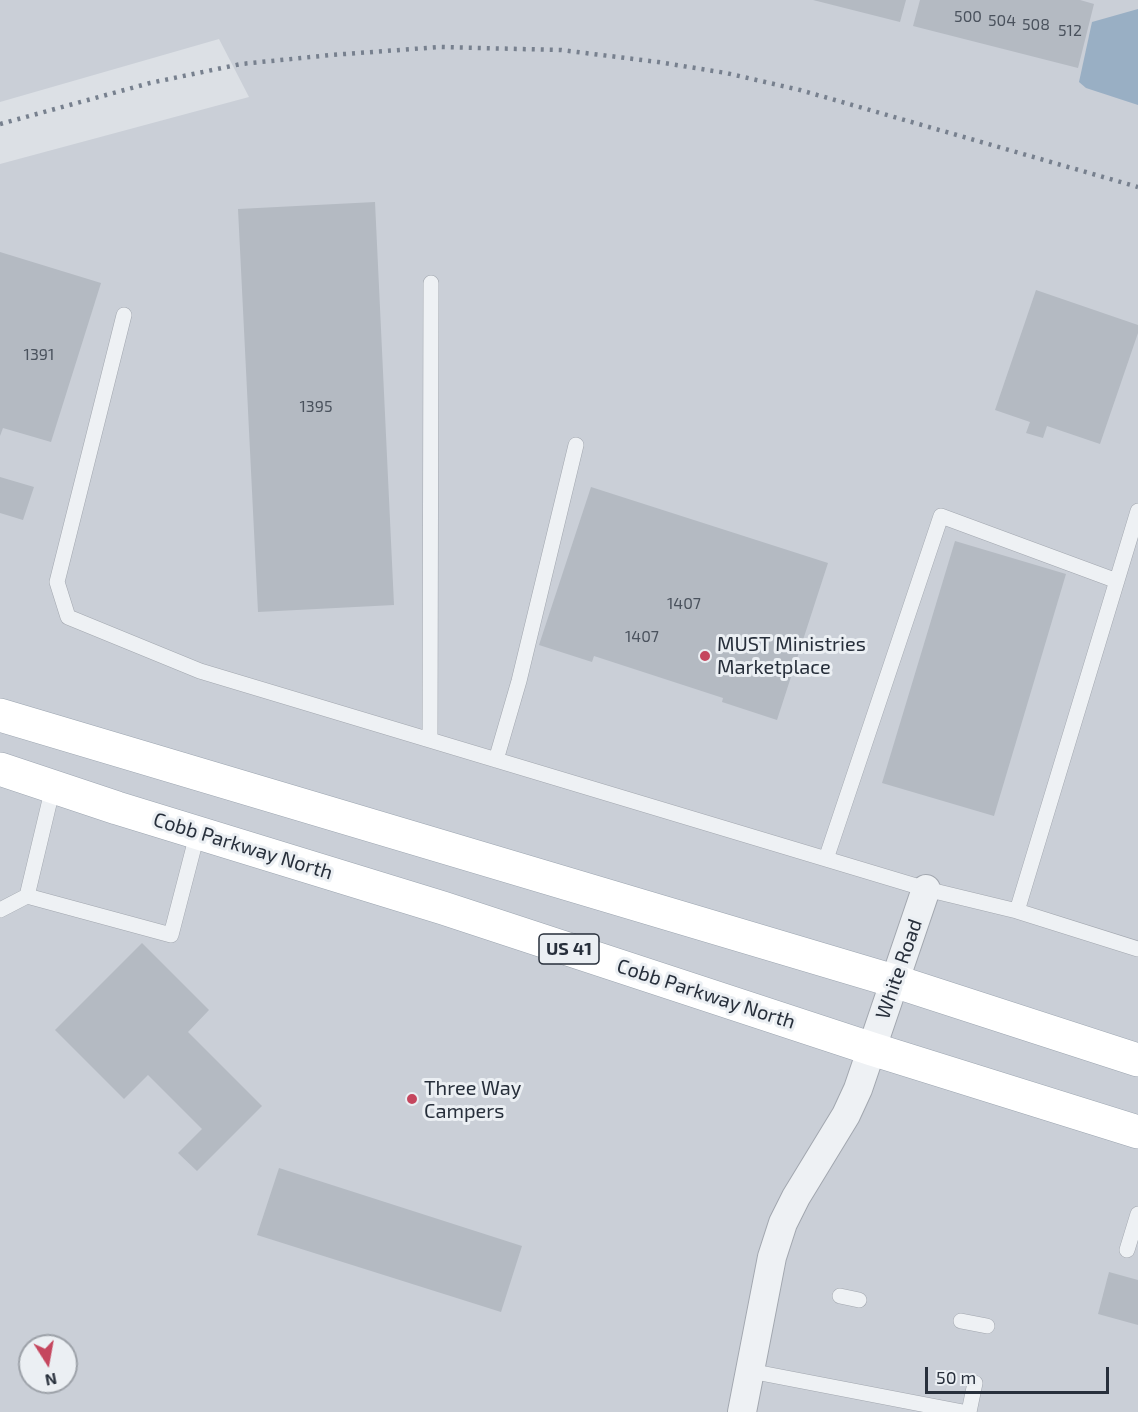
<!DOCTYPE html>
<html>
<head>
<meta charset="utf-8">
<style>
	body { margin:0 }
	#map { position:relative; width:1138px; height:1412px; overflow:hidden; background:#dce0e5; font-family:"Exo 2",sans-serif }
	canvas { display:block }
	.north { position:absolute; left:18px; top:1334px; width:60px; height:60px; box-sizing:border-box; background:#ebeff3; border:2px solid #9da2a9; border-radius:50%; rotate:169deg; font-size:16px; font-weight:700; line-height:24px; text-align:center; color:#272f3b }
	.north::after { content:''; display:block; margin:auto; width:21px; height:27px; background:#c5465e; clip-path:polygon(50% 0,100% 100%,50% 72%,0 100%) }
	.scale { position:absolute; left:925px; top:1367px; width:184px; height:27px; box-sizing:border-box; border:3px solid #272f3b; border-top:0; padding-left:8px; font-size:18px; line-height:21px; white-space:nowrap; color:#272f3b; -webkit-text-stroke:4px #ebeff3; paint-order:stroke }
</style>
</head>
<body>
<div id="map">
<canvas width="1138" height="1412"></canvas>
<div class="north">N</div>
<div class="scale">50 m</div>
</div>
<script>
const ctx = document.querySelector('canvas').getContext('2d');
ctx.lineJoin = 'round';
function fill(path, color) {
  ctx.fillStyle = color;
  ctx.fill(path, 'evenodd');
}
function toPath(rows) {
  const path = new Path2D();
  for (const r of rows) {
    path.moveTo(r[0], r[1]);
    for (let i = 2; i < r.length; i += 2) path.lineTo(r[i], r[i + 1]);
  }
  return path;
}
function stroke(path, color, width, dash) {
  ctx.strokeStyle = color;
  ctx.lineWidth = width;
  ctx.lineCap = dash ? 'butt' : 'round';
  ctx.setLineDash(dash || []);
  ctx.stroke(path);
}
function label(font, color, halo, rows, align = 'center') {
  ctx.font = font + ' "Exo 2",sans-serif';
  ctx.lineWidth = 6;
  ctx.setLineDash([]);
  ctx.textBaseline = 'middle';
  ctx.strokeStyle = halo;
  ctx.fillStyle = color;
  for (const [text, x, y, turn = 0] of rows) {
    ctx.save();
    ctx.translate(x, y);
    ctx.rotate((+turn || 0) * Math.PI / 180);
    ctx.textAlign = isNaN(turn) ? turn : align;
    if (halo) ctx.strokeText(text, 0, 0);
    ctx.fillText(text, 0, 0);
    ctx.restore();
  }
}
fill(toPath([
	[0,0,1138,0,1138,1412,0,1412,0,164,249,97,219,39,0,102],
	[30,1346,66,1346,66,1382,30,1382]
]), '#cacfd7');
fill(toPath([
	[1138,9,1138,105,1086,88,1079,82,1092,22]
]), '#99afc4');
fill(toPath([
	[813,0,906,0,900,22],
	[920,0,1080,0,1094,4,1078,68,913,26],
	[375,202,394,605,258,612,238,209],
	[0,252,101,283,51,442,3,428,0,436],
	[1036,290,1138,325,1138,333,1100,444,1047,426,1043,438,1026,433,1030,422,995,410],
	[0,477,34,487,23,520,0,513],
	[591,487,828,563,777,720,722,702,723,698,594,656,592,662,539,645],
	[955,541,1066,574,994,816,882,783],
	[142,943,209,1010,188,1032,262,1106,197,1171,178,1153,202,1129,148,1075,124,1099,55,1030],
	[279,1168,522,1246,501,1312,257,1235],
	[1109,1272,1138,1280,1138,1325,1098,1314]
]), '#b4bac2');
const service = toPath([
	[124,315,57,582,68,617,200,671,926,889,1017,911,1138,949],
	[430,740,431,283],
	[496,760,519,681,576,445],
	[826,859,941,516,1117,581],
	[27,896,53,787],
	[0,910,27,896,171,935,198,831],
	[1017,911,1138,511],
	[1127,1250,1138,1214],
	[840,1296,859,1300],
	[961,1321,987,1326],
	[750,1371,963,1412],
	[969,1412,975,1383]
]);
const minor = toPath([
	[742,1412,772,1257,783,1223,796,1197,846,1115,858,1089,926,889]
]);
const primary = toPath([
	[0,715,894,981,1138,1060],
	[0,769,117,808,443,908,872,1049,1138,1132]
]);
stroke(service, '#a2a7af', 16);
stroke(minor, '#a2a7af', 30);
stroke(primary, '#9ca5b0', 34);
stroke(service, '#eef1f4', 15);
stroke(minor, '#eef1f4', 28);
stroke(primary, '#fff', 33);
stroke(toPath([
	[0,124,150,83,241,64,331,55,440,47,561,50,658,62,726,73,800,90,1138,187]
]), '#77808e', 4.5, [3, 6]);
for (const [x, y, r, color] of [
	[705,656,6,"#c5465e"],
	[412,1099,6,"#c5465e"]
]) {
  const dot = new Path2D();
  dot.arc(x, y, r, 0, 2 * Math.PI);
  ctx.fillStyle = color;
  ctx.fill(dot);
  stroke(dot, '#ebeff3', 2);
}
label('16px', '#4a525d', null, [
	["500",968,17],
	["504",1002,21],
	["508",1036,25],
	["512",1070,31],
	["1391",39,355],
	["1395",316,407],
	["1407",684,604],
	["1407",642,637]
]);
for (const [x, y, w] of [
	[569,949,60]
]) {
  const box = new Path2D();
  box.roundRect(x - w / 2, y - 15, w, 30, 4.5);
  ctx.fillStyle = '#ebeff3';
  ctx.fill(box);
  stroke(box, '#272f3b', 1.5);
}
label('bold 18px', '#272f3b', null, [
	["US 41",569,949]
]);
label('20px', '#272f3b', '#ebeff3', [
	["MUST Ministries",717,644],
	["Marketplace",717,667],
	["Three Way",424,1088],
	["Campers",424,1111]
], 'left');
label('20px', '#272f3b', '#ebeff3', [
	["Cobb Parkway North",243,846,17],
	["White Road",899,969,-71],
	["Cobb Parkway North",706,994,18]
]);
</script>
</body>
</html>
